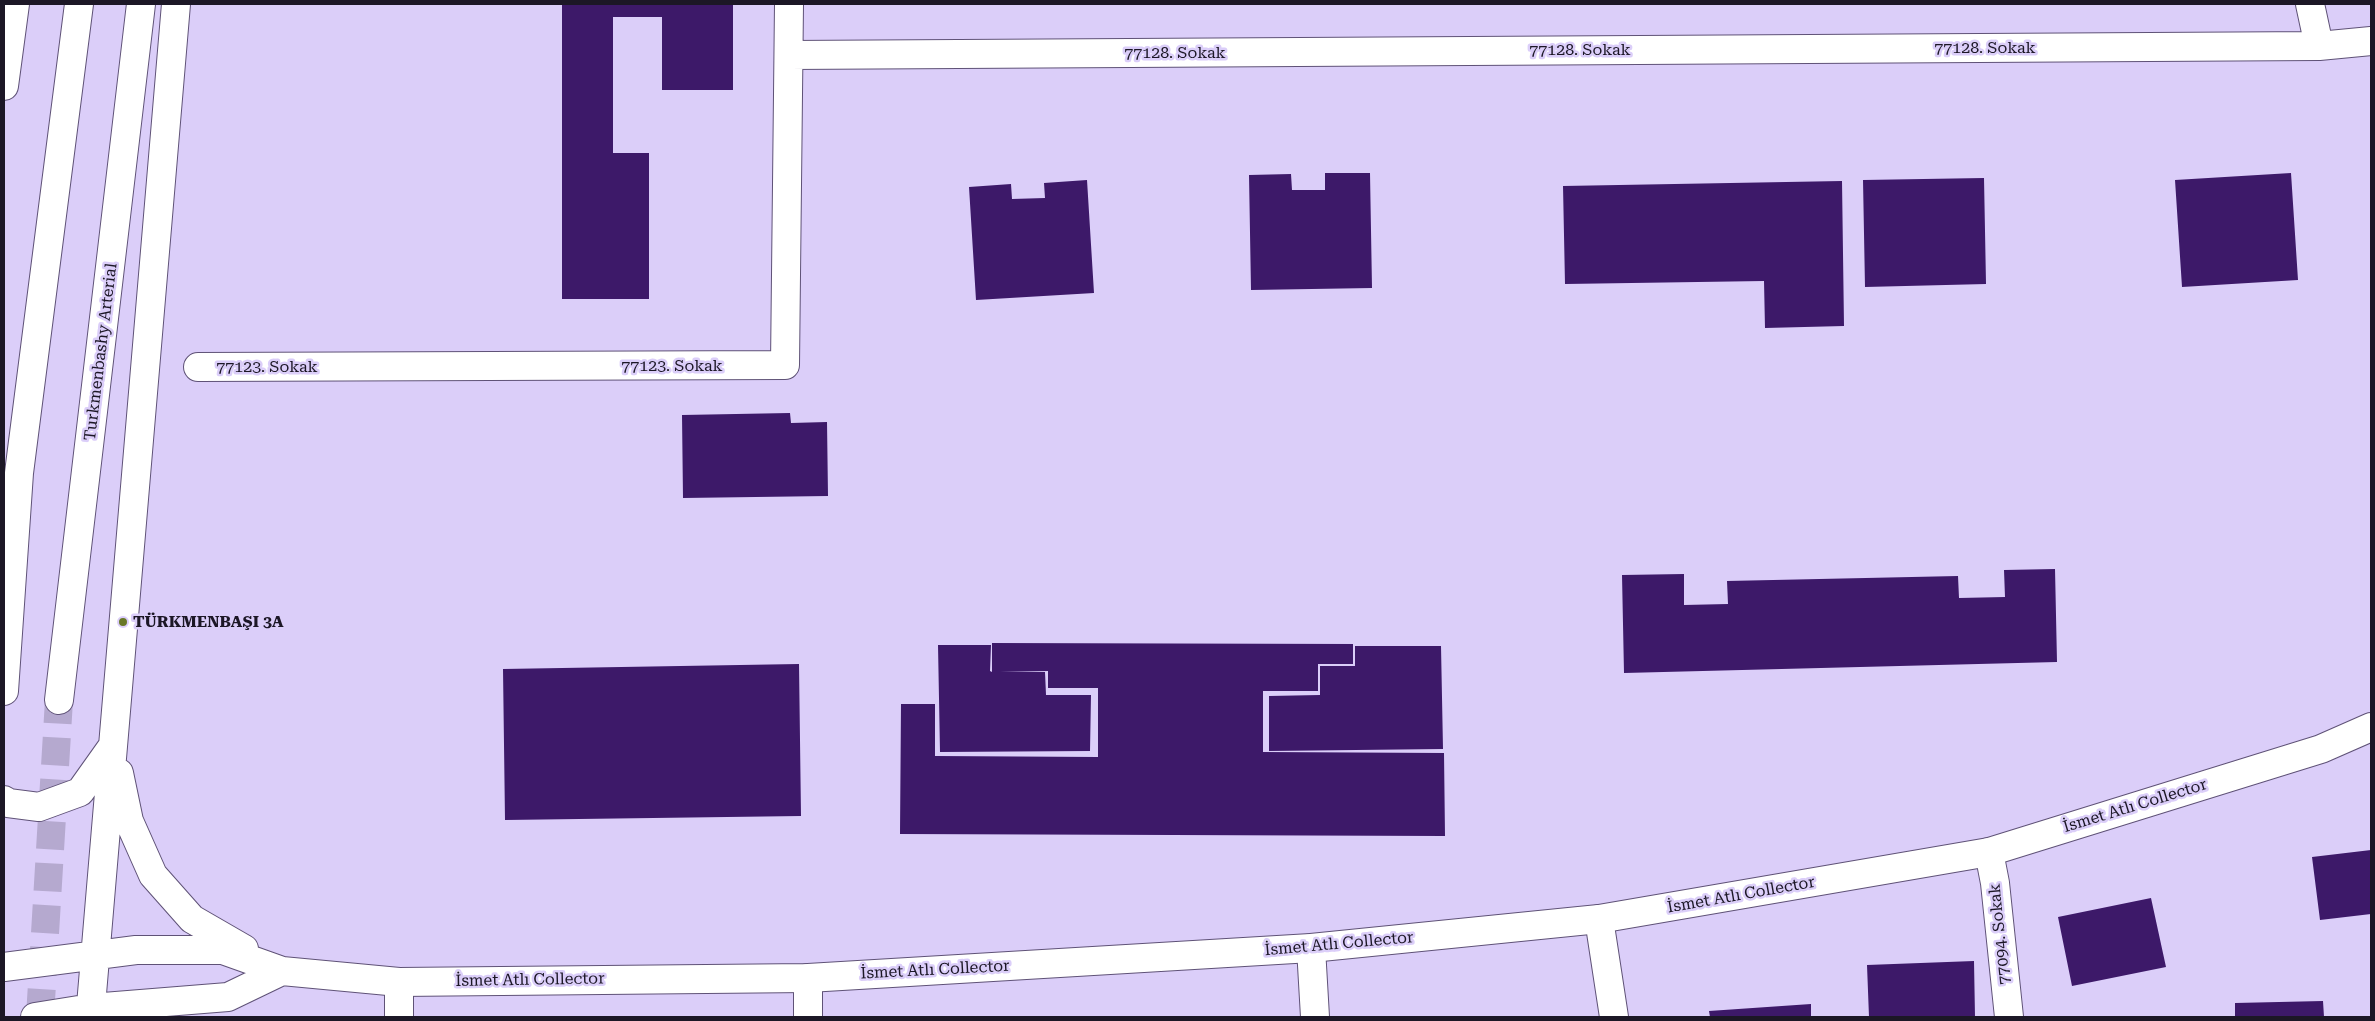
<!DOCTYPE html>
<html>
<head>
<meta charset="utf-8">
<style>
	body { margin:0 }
	#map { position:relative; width:2375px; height:1021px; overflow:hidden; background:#dbcef9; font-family:"Roboto Serif",serif }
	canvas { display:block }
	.frame { position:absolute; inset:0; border:5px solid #1c1726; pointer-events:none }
</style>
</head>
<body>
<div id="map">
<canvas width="2375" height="1021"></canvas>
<div class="frame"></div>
</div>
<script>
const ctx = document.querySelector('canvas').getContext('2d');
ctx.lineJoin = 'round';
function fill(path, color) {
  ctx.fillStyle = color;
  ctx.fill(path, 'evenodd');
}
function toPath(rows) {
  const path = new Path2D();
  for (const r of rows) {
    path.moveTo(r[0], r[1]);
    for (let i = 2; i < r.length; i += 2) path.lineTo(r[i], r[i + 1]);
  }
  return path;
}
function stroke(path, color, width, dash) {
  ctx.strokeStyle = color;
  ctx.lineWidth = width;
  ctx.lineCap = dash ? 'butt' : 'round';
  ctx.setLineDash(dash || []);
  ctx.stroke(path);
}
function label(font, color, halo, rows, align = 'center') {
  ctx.font = font + ' "Roboto Serif",serif';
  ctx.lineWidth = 5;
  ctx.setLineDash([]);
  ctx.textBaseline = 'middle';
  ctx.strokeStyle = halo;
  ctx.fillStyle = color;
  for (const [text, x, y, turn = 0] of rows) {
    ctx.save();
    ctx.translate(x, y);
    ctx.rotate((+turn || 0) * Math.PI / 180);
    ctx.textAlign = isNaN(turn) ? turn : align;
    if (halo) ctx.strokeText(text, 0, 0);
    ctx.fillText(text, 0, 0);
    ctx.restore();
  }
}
fill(toPath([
	[562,4,733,4,733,90,662,90,662,17,613,17,613,153,649,153,649,299,562,299],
	[1325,173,1370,173,1372,288,1251,290,1249,175,1291,174,1292,190,1325,190],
	[2291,173,2298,280,2182,287,2175,180],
	[1984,178,1986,284,1865,287,1863,180],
	[1087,180,1094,293,976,300,969,187,1011,184,1012,199,1045,198,1044,183],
	[1842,181,1844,326,1765,328,1764,281,1565,284,1563,186],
	[790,413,791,423,827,422,828,496,683,498,682,415],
	[2055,569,2057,662,1624,673,1622,575,1684,574,1684,605,1728,604,1727,581,1958,576,1959,598,2005,597,2004,570],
	[992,643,1353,644,1353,664,1318,664,1318,691,1263,691,1263,752,1444,753,1445,836,900,834,901,704,935,704,935,756,1098,757,1098,688,1048,688,1048,671,1000,672,1045,672,1046,695,1091,695,1090,751,940,752,938,645,991,645,990,671,992,672],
	[1355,646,1441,646,1443,749,1269,751,1269,696,1320,695,1320,666,1355,666],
	[799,664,801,816,505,820,503,669],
	[2371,850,2371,914,2320,920,2312,857],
	[2151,898,2166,967,2072,986,2058,917],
	[1974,961,1975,1017,1869,1017,1867,965],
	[2323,1001,2324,1017,2235,1017,2235,1003],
	[1811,1004,1811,1017,1710,1017,1709,1011]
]), '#3d1969');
stroke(toPath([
	[40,1017,59,700]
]), '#b5a9cf', 28, [28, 14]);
const street = toPath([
	[2310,4,2319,46],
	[789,55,2319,46,2371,41],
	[198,367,785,365,789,4],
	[1989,852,1995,883,2009,1017],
	[1599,919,1614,1017],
	[1311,948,1315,1017],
	[399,982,399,1017],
	[808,1017,808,978]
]);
const secondary = toPath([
	[4,86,15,4],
	[119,773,129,821,153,875,192,919,244,949],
	[4,800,8,803,39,807,80,792,112,747],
	[4,967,136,950,223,950,282,971,399,982,808,978,1311,948,1599,919,1989,852,2321,749,2371,727],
	[35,1017,91,1008,228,997,282,971],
	[90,1017,176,4]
]);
const primary = toPath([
	[4,691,19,473,79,4],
	[59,700,141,4]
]);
stroke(street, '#5f5277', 30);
stroke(secondary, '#5f5277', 30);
stroke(primary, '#5f5277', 30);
stroke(street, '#fff', 28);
stroke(secondary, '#fff', 28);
stroke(primary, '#fff', 28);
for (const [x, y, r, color] of [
	[123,622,5,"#687826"]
]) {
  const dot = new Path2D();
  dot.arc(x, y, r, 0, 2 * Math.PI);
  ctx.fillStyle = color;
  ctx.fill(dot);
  stroke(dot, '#dbcef9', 2);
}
label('16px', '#1c1726', '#dbcef9', [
	["77128. Sokak",1985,48],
	["77128. Sokak",1580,50],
	["77128. Sokak",1175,53],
	["Turkmenbashy Arterial",101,352,-83],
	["77123. Sokak",672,366],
	["77123. Sokak",267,367],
	["İsmet Atlı Collector",2135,806,-17],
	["İsmet Atlı Collector",1741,895,-10],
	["77094. Sokak",2000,934,-96],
	["İsmet Atlı Collector",1339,944,-5],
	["İsmet Atlı Collector",935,970,-3],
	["İsmet Atlı Collector",530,980,-1]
]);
label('bold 16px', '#1c1726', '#dbcef9', [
	["TÜRKMENBAŞI 3A",133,622]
], 'left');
</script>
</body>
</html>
